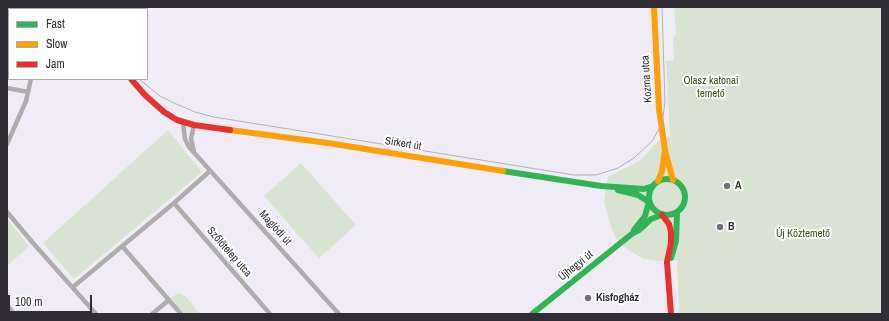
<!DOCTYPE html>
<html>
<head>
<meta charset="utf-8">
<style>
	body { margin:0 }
	#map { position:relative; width:889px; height:321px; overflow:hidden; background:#f0ecf5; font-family:"Archivo Narrow",sans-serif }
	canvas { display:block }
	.frame { position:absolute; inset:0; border:8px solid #312d34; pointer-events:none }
	.legend { position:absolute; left:8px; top:8px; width:140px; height:72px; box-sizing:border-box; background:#fff; border:1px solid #adabae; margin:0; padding:5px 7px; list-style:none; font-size:12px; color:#312d34 }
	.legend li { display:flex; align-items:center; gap:8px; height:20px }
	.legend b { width:20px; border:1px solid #adabae }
	.scale { position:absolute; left:8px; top:295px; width:84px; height:18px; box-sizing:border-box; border:2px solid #312d34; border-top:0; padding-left:5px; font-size:12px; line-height:14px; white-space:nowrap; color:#312d34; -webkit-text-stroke:3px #fff; paint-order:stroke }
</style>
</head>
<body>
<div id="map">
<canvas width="889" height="321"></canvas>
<div class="frame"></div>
<ul class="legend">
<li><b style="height:5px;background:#30b455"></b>Fast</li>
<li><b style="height:5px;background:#ff9f0a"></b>Slow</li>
<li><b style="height:5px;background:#e5322d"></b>Jam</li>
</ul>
<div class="scale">100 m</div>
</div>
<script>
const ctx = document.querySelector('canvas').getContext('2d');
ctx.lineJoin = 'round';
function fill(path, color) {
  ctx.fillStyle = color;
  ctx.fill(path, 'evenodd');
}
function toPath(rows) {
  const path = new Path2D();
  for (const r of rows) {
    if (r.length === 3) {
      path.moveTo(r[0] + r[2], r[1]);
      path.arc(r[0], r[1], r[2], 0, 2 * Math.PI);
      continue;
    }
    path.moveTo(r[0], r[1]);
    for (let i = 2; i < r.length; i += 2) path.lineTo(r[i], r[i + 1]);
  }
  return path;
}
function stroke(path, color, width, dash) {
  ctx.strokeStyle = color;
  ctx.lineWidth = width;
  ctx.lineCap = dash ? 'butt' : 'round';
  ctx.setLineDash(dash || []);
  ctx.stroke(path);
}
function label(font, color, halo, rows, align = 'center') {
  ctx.font = font + ' "Archivo Narrow",sans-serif';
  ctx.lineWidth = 4;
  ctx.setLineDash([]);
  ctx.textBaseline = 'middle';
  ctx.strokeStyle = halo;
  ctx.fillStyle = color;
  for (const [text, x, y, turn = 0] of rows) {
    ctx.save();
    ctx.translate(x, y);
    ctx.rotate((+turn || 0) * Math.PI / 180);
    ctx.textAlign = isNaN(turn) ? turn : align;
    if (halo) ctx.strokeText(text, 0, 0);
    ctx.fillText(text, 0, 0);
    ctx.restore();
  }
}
fill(toPath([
	[674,7,882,7,882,314,679,314,677,260,661,261,644,259,628,250,617,240,611,227,604,202,608,177,641,160,658,141,670,137,666,61,674,60,673,36,676,35],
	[168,130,202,172,74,279,43,243],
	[301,163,356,225,319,258,264,196],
	[7,219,29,246,7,266],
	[178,293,182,294,187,298,200,314,184,314,171,298]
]), '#d9e3d2');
stroke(toPath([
	[7,88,28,92],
	[183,122,185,139,189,147,339,314],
	[194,125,191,139,194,151],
	[7,144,26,101,31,79],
	[174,203,270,314],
	[7,212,33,243,96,314],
	[122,246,181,314],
	[73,287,174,203,210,171],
	[7,305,14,314],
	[152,314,169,300]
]), '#afacae', 4.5);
stroke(toPath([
	[69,7,71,9],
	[503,171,601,186,644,189,653,186],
	[667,197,18],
	[618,190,638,195,649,202],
	[634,230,645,216,649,202],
	[671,258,676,241,677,213],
	[532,314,633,233,639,230,651,219,662,215]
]), '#30b455', 6);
stroke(toPath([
	[654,7,659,109,665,150,662,171,658,181],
	[230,130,328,143,503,171],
	[665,151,673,180]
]), '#ff9f0a', 6);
stroke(toPath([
	[131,79,145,95,164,112,177,120,194,125,230,130],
	[662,215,669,224,671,232,671,243,667,262,671,314]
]), '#e5322d', 6);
stroke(toPath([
	[79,7,81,9],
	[139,79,160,96,174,103,195,112,214,117,574,175,596,175,618,168,634,158,653,140,662,123,665,103,662,7]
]), '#b4b1b5', 1);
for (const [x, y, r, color] of [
	[727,186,4,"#747078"],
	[720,227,4,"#747078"],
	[588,298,4,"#747078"]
]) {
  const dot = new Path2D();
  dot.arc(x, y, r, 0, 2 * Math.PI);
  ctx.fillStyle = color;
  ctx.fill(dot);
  stroke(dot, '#fff', 1.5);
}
label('11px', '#312d34', '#fff', [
	["Kozma utca",647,79,-94],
	["Sírkert út",403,144,9],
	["Maglódi út",275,228,48],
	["Szőlőtelep utca",229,252,49],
	["Újhegyi út",576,266,-39]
]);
label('11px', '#335108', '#fff', [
	["Olasz katonai",711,81],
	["temető",711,94],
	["Új Köztemető",803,234]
]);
label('bold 11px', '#312d34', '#fff', [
	["A",735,186],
	["B",728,227],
	["Kisfogház",596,298]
], 'left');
</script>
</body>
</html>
